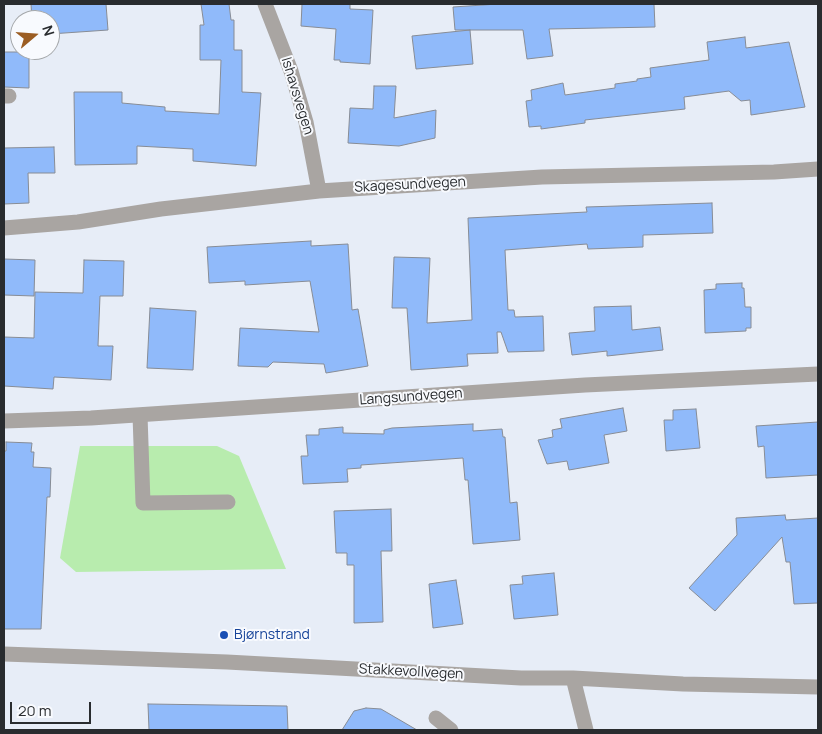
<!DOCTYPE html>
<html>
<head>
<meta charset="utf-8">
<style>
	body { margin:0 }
	#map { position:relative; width:822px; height:734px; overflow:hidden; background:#e7edf7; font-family:Manrope,sans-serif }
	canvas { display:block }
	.frame { position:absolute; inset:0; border:5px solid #292c2f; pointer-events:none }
	.north { position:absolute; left:10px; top:10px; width:50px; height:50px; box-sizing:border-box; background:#f8fafe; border:1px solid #a5a8ab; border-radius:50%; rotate:72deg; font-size:14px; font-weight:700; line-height:20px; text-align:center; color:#292c2f }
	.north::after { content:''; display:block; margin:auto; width:18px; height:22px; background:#9b5d23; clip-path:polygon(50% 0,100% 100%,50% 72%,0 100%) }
	.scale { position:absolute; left:10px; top:702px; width:81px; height:22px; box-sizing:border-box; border:2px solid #292c2f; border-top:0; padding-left:6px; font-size:15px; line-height:18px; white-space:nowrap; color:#292c2f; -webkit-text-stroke:4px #f8fafe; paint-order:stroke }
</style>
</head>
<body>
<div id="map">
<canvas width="822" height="734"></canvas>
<div class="frame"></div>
<div class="north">N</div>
<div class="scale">20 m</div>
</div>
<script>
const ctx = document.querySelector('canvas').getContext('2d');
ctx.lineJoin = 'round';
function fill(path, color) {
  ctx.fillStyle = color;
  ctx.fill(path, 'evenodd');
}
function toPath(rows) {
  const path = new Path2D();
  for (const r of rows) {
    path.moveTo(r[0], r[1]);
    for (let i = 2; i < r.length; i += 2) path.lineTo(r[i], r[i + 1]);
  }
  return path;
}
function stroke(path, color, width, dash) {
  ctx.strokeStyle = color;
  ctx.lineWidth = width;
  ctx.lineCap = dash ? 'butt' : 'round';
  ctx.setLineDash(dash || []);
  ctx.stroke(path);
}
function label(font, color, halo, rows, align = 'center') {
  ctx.font = font + ' Manrope,sans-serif';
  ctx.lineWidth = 4;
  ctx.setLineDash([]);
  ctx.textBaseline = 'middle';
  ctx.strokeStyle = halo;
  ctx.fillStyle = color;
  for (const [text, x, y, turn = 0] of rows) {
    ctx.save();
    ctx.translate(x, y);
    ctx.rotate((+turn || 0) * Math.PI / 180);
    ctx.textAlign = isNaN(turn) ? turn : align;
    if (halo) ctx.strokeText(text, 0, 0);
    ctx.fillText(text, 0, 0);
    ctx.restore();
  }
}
fill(toPath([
	[80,446,217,446,239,456,286,569,76,572,60,558]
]), '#b8ecae');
const building = toPath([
	[31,4,106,4,108,30,50,34,50,20,32,20,31,4],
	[201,4,229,4,231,20,234,20,234,50,242,50,242,92,261,93,256,166,193,161,193,149,137,146,137,164,75,165,74,92,122,92,122,103,165,107,165,111,219,114,221,60,200,60,200,25,204,25,201,4],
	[302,4,350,4,350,9,373,10,370,64,340,62,340,60,334,60,336,29,301,26,302,4],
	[498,4,654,4,655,27,549,29,553,56,527,59,523,30,455,30,453,7,498,4],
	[470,30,473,64,416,69,412,36,470,30],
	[745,37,746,48,789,42,805,107,751,115,750,100,741,101,729,91,684,97,685,109,585,120,585,123,541,129,541,126,529,127,526,101,532,100,531,90,563,83,565,95,615,88,615,84,637,81,637,79,651,77,650,68,709,60,707,42,745,37],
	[4,52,29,52,29,88,4,87,4,52],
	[374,86,396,86,394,118,436,110,435,138,399,146,348,143,350,108,373,109,374,86],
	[54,147,55,173,28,173,29,203,4,204,4,148,54,147],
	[712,203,713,233,643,235,643,247,588,249,587,244,505,250,508,310,514,310,515,317,543,316,544,351,508,352,501,332,497,332,498,353,467,354,468,366,411,370,407,308,392,308,394,257,430,258,427,323,472,320,468,218,587,212,586,207,712,203],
	[311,241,311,246,348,244,352,310,358,309,368,366,326,373,324,364,273,362,268,367,238,366,240,328,319,332,310,281,245,285,245,281,209,283,207,247,311,241],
	[4,259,35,260,34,296,4,295,4,259],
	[84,260,124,261,123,296,100,296,98,346,113,346,111,380,54,377,53,389,4,386,4,337,34,338,35,292,83,293,84,260],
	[742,283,742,288,744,288,745,307,751,307,751,328,746,328,746,331,705,333,704,290,716,289,716,284,742,283],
	[631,306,632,330,660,327,663,350,607,356,607,351,572,355,569,333,595,331,594,307,631,306],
	[150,308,196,311,193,370,147,368,150,308],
	[623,408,627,431,604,435,609,463,569,470,567,461,547,464,538,440,553,437,552,430,562,428,560,419,623,408],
	[696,409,700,448,666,451,664,420,673,420,673,410,696,409],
	[818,422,818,475,766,478,764,446,758,447,756,426,818,422],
	[473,424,473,431,502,429,503,437,505,437,510,503,517,502,520,540,473,544,468,480,465,480,463,458,361,465,361,468,347,469,348,482,303,484,301,456,308,456,306,435,319,435,319,429,343,427,343,433,384,434,384,430,392,428,473,424],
	[6,442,32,443,31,452,34,452,33,467,51,468,50,497,47,497,41,629,4,629,4,451,6,451,6,442],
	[391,509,392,551,381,551,383,622,354,623,354,565,347,565,347,553,336,553,334,511,391,509],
	[785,515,786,520,818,518,818,603,794,604,790,562,786,562,782,537,715,611,689,588,737,535,736,518,785,515],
	[554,573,558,615,514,619,510,585,523,584,522,576,554,573],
	[456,580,463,624,433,628,429,584,456,580],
	[148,704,287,706,288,730,149,730,148,704],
	[366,708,381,709,417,730,342,730,354,711,366,708]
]);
fill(building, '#90bafa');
stroke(building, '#878c95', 1);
stroke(toPath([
	[265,4,291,71,306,122,319,191],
	[4,96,9,96],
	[4,228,78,222,161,209,319,191,542,177,774,172,818,169],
	[140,415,143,503,228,502],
	[4,421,91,418,585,385,818,374],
	[4,654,227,662,521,678,573,678,683,684,818,687],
	[573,678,586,730],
	[436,718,451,730]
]), '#a9a5a2', 15);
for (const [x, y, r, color] of [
	[224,635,5,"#1a4fb4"]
]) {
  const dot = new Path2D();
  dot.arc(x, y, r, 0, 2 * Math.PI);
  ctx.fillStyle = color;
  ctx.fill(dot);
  stroke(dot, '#f8fafe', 2);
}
label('14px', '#292c2f', '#f8fafe', [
	["Ishavsvegen",297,96,73],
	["Skagesundvegen",410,185,-3],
	["Langsundvegen",411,397,-4],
	["Stakkevollvegen",411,672,3]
]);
label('14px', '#164399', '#f8fafe', [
	["Bjørnstrand",234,635]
], 'left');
</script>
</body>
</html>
